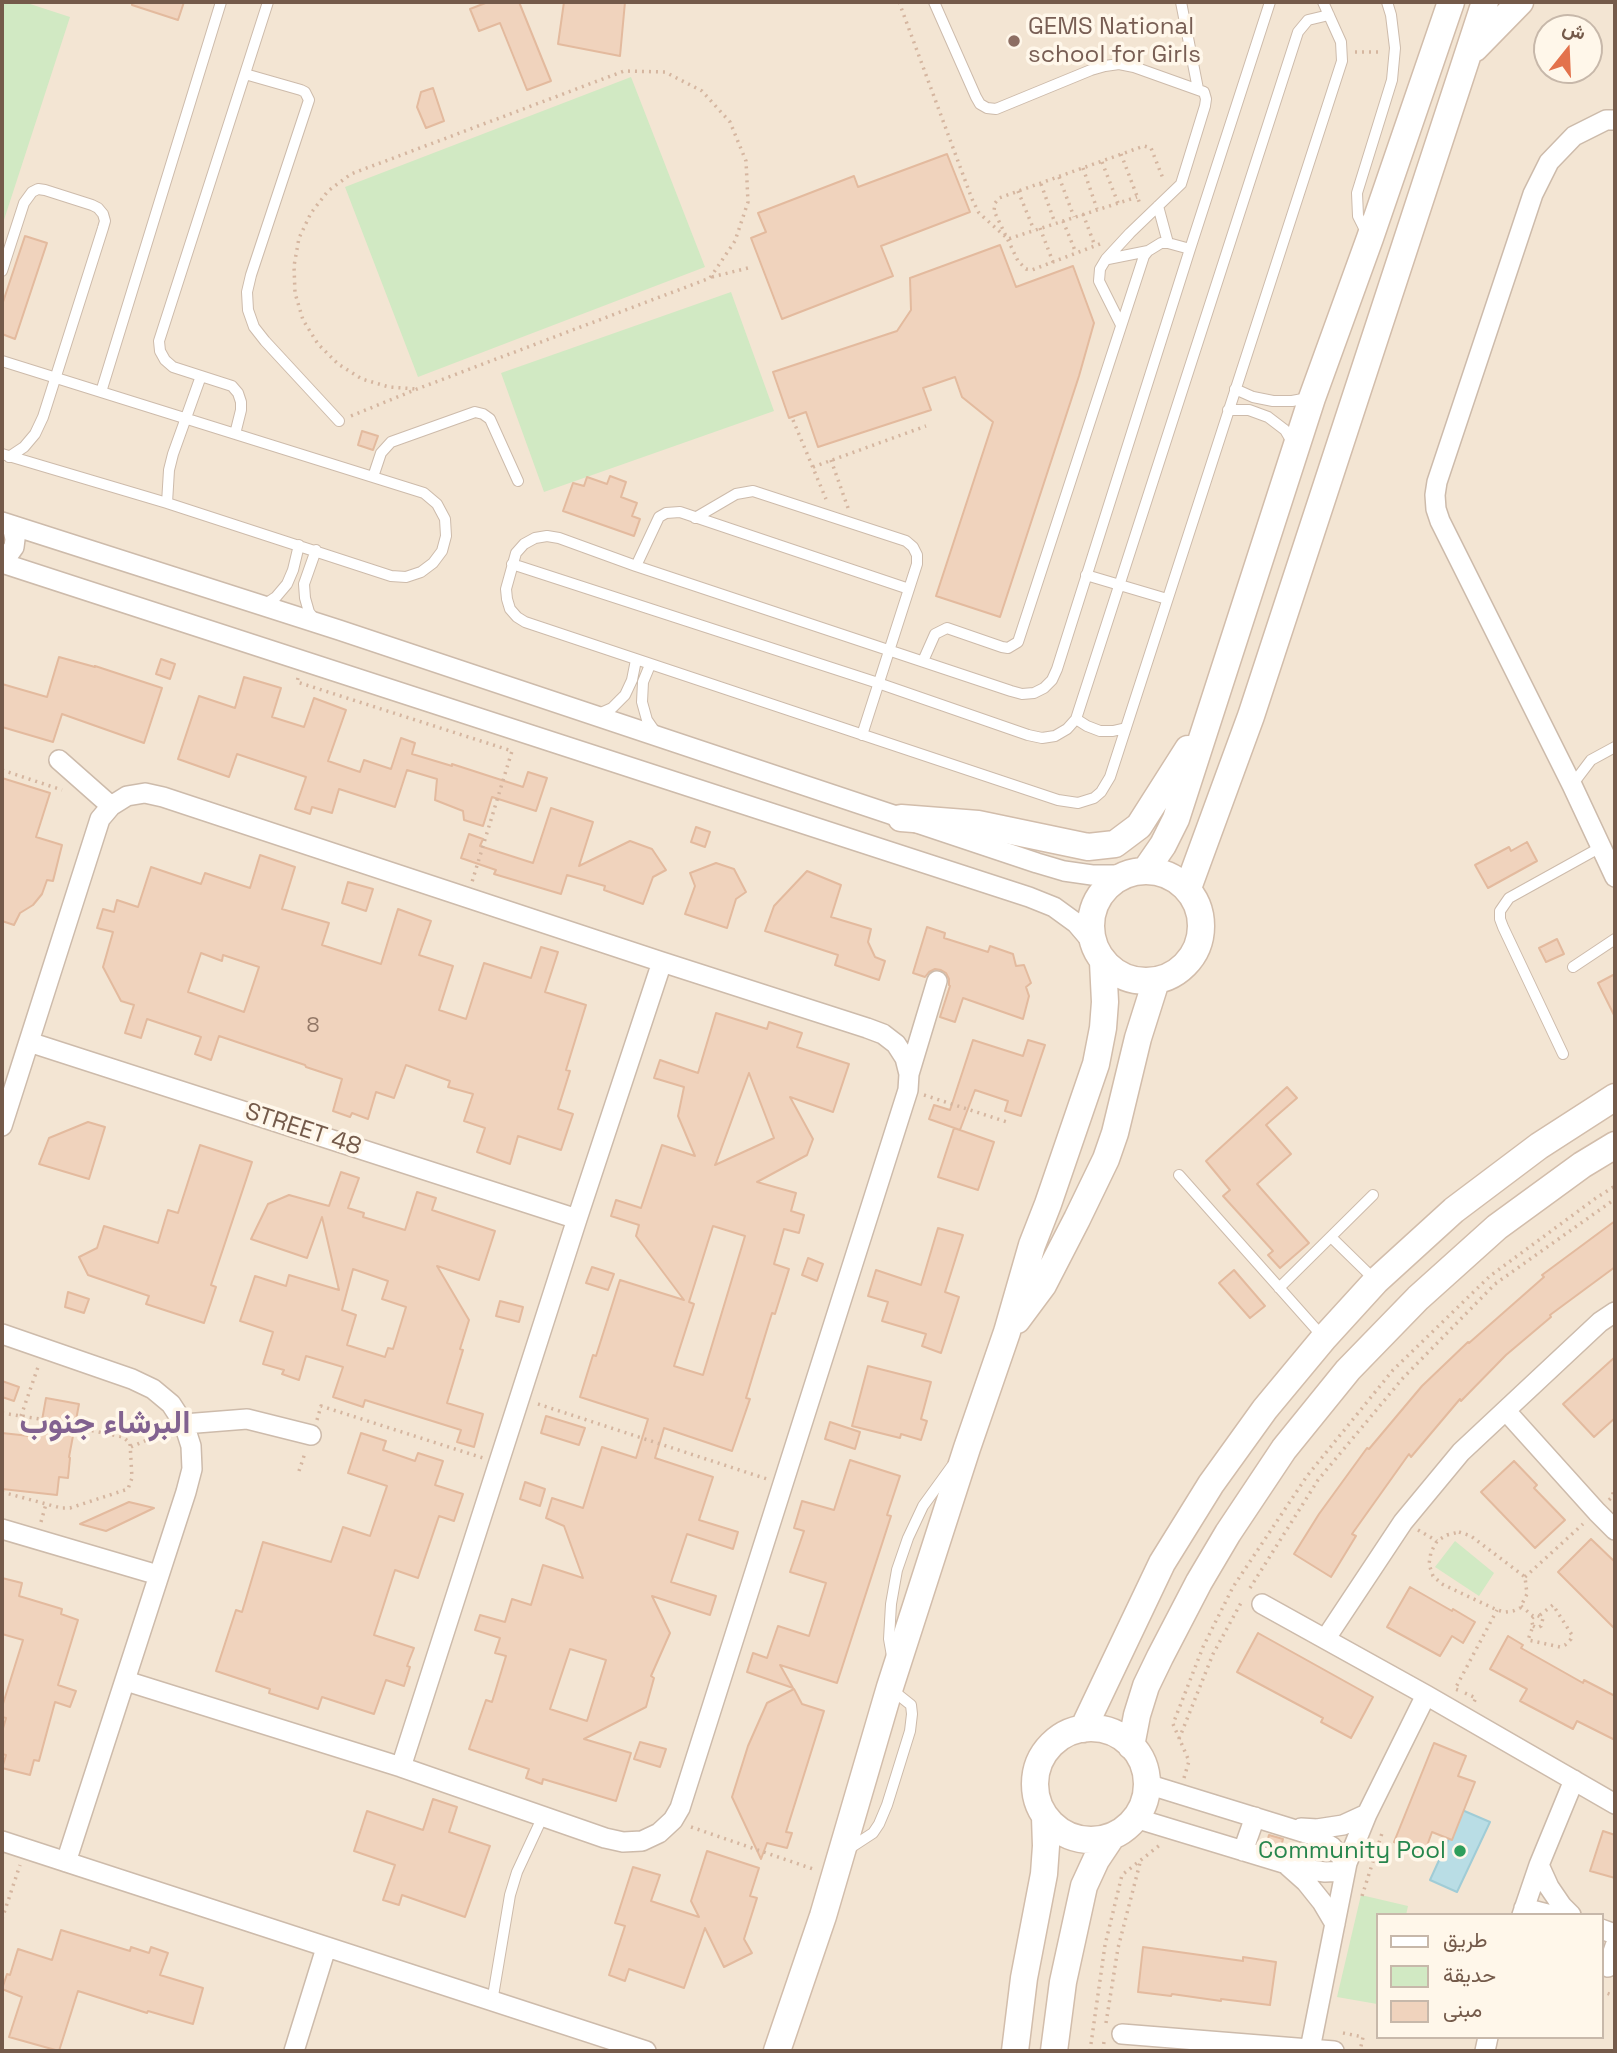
<!DOCTYPE html>
<html>
<head>
<meta charset="utf-8">
<style>
	body { margin:0 }
	#map { position:relative; width:1617px; height:2053px; overflow:hidden; background:#fcf3e4; font-family:"Space Grotesk",Vazirmatn,sans-serif }
	canvas { display:block }
	.frame { position:absolute; inset:0; border:4px solid #745a4a; pointer-events:none }
	.legend { position:absolute; left:1376px; top:1913px; width:228px; height:126px; box-sizing:border-box; background:#fff7ea; border:2px solid #c7b8aa; margin:0; padding:9px 12px; list-style:none; font-size:21px; color:#745a4a }
	.legend li { display:flex; align-items:center; gap:14px; height:35px }
	.legend b { width:35px; border:2px solid #c7b8aa }
	.north { position:absolute; left:1533px; top:14px; width:70px; height:70px; box-sizing:border-box; background:#fff7ea; border:2px solid #c7b8aa; border-radius:50%; rotate:18deg; font-size:19px; font-weight:700; line-height:28px; text-align:center; color:#745a4a }
	.north::after { content:''; display:block; margin:auto; width:24px; height:32px; background:#e3724c; clip-path:polygon(50% 0,100% 100%,50% 72%,0 100%) }
</style>
</head>
<body>
<div id="map">
<canvas width="1617" height="2053"></canvas>
<div class="frame"></div>
<ul class="legend">
<li><b style="height:9px;background:#fff"></b>طريق</li>
<li><b style="height:19px;background:#d1e9c3"></b>حديقة</li>
<li><b style="height:19px;background:#f0d3bd"></b>مبنى</li>
</ul>
<div class="north">ش</div>
</div>
<script>
const ctx = document.querySelector('canvas').getContext('2d');
ctx.lineJoin = 'round';
function fill(path, color) {
  ctx.fillStyle = color;
  ctx.fill(path, 'evenodd');
}
function toPath(rows) {
  const path = new Path2D();
  for (const r of rows) {
    if (r.length === 3) {
      path.moveTo(r[0] + r[2], r[1]);
      path.arc(r[0], r[1], r[2], 0, 2 * Math.PI);
      continue;
    }
    path.moveTo(r[0], r[1]);
    for (let i = 2; i < r.length; i += 2) path.lineTo(r[i], r[i + 1]);
  }
  return path;
}
function stroke(path, color, width, dash) {
  ctx.strokeStyle = color;
  ctx.lineWidth = width;
  ctx.lineCap = dash ? 'butt' : 'round';
  ctx.setLineDash(dash || []);
  ctx.stroke(path);
}
function label(font, color, halo, rows, align = 'center') {
  ctx.font = font + ' "Space Grotesk",Vazirmatn,sans-serif';
  ctx.lineWidth = 7;
  ctx.setLineDash([]);
  ctx.textBaseline = 'middle';
  ctx.strokeStyle = halo;
  ctx.fillStyle = color;
  for (const [text, x, y, turn = 0] of rows) {
    ctx.save();
    ctx.translate(x, y);
    ctx.rotate((+turn || 0) * Math.PI / 180);
    ctx.textAlign = isNaN(turn) ? turn : align;
    if (halo) ctx.strokeText(text, 0, 0);
    ctx.fillText(text, 0, 0);
    ctx.restore();
  }
}
fill(toPath([
	[2,2,1615,2,1615,2051,2,2051],
	[1547,28,1589,28,1589,70,1547,70],
	[1377,1915,1601,1915,1601,2037,1377,2037]
]), '#f3e5d3');
fill(toPath([
	[2,2,24,2,70,17,2,226],
	[631,77,705,267,418,377,345,187],
	[731,292,774,411,544,492,501,373],
	[1455,1541,1494,1573,1479,1596,1435,1567],
	[1361,1895,1408,1906,1406,1915,1377,1915,1377,2004,1337,1997]
]), '#d1e9c3');
const water = toPath([
	[1462,1810,1490,1822,1457,1892,1430,1880,1462,1810]
]);
fill(water, '#b9dde5');
stroke(water, '#a0ccd6', 2);
const building = toPath([
	[132,2,184,2,178,20,132,5,132,2],
	[488,2,519,2,551,81,527,90,500,23,479,31,470,9,488,2],
	[564,2,625,2,620,56,558,44,564,2],
	[433,88,444,121,426,128,417,107,421,92,433,88],
	[947,154,970,212,881,246,893,276,782,319,751,238,766,232,758,213,854,176,858,187,947,154],
	[25,236,47,243,15,339,2,334,2,305,25,236],
	[1000,245,1016,287,1073,266,1094,323,1079,376,1000,617,936,596,993,422,962,397,955,377,923,388,931,410,818,447,806,412,789,418,773,372,897,331,911,310,910,278,1000,245],
	[362,431,378,436,373,450,358,445,362,431],
	[610,476,626,482,621,497,637,503,632,516,640,519,634,536,563,511,573,483,584,486,587,477,607,484,610,476],
	[59,657,95,667,95,666,162,688,144,743,62,714,53,742,2,727,2,684,47,697,59,657],
	[161,659,175,664,170,679,156,674,161,659],
	[244,677,281,688,272,717,304,727,314,698,346,710,328,761,360,772,364,760,391,769,401,738,415,743,412,754,452,766,452,764,523,787,528,772,547,778,536,811,492,797,483,826,464,820,463,811,435,800,437,779,407,770,395,807,339,789,332,813,312,807,310,814,295,809,306,777,237,754,229,777,178,759,199,696,235,708,244,677],
	[2,778,50,793,36,837,62,845,53,881,47,880,42,894,33,905,20,913,14,925,2,921,2,778],
	[551,808,593,822,579,866,630,841,652,849,666,870,653,877,643,904,604,890,605,886,567,875,561,894,494,874,496,870,461,858,469,834,483,839,480,846,533,863,551,808],
	[696,827,710,832,705,847,691,842,696,827],
	[1527,842,1537,861,1488,888,1475,865,1509,847,1511,851,1527,842],
	[260,855,295,867,282,909,329,923,322,945,381,964,398,909,431,921,419,955,453,966,439,1010,466,1019,484,963,531,978,541,947,558,952,545,992,586,1005,566,1070,570,1071,558,1109,573,1114,561,1150,518,1136,510,1164,477,1152,485,1128,464,1121,473,1094,448,1087,450,1081,406,1065,394,1098,376,1092,368,1119,352,1113,350,1117,333,1111,342,1079,306,1067,305,1065,219,1036,211,1060,195,1054,201,1037,147,1019,141,1038,125,1033,134,1005,121,1001,103,967,113,932,97,928,103,909,114,912,117,900,138,907,151,867,201,884,205,873,250,888,260,855],
	[201,953,222,961,223,955,259,967,244,1012,188,992,201,953],
	[716,863,734,869,746,892,736,899,727,928,685,914,695,886,690,873,716,863],
	[807,871,841,885,831,917,871,929,868,942,875,957,885,961,879,980,835,965,838,955,765,931,774,906,807,871],
	[348,882,373,889,366,911,342,903,348,882],
	[927,927,945,933,944,938,988,952,990,946,1013,954,1016,966,1024,965,1031,983,1026,987,1029,996,1023,1019,963,998,955,1022,940,1017,950,986,949,985,949,979,946,973,941,970,935,969,929,972,925,977,913,973,927,927],
	[1557,939,1564,954,1546,962,1539,948,1557,939],
	[1615,974,1615,1017,1598,983,1615,974],
	[716,1013,767,1029,769,1022,802,1033,797,1047,849,1064,833,1112,790,1097,813,1139,807,1155,757,1182,796,1193,791,1211,804,1215,799,1233,784,1229,774,1264,789,1269,775,1314,772,1313,746,1398,750,1399,732,1451,664,1428,655,1458,713,1477,699,1520,738,1532,733,1549,687,1534,671,1582,716,1596,710,1615,652,1596,670,1633,651,1676,654,1678,646,1707,584,1739,631,1753,616,1801,543,1779,542,1784,526,1778,529,1769,469,1749,486,1700,492,1702,506,1656,495,1653,500,1638,475,1630,480,1615,505,1622,512,1599,531,1605,543,1565,583,1578,564,1526,546,1518,552,1498,583,1508,602,1447,636,1458,648,1419,580,1397,593,1355,596,1356,620,1280,684,1300,636,1236,639,1225,611,1216,616,1200,641,1208,662,1145,695,1156,678,1116,684,1087,654,1078,660,1060,698,1073,716,1013],
	[749,1073,774,1138,715,1165,716,1163,749,1073],
	[713,1226,745,1236,703,1375,674,1366,694,1304,689,1302,713,1226],
	[570,1649,606,1660,587,1721,550,1709,570,1649],
	[973,1040,1023,1056,1028,1040,1045,1045,1021,1116,1005,1111,1008,1101,975,1090,960,1130,929,1119,934,1105,950,1110,973,1040],
	[1287,1087,1297,1098,1266,1125,1291,1154,1257,1184,1309,1243,1280,1268,1268,1255,1273,1251,1223,1196,1230,1190,1206,1161,1287,1087],
	[88,1122,105,1127,89,1179,39,1164,49,1138,88,1122],
	[954,1128,994,1142,978,1190,938,1177,954,1128],
	[200,1145,252,1162,211,1285,216,1287,204,1323,146,1304,149,1296,88,1275,79,1257,97,1248,104,1226,158,1243,168,1210,178,1213,200,1145],
	[341,1172,359,1178,348,1208,364,1213,363,1217,405,1230,417,1192,436,1198,432,1210,495,1231,479,1280,437,1266,469,1320,460,1349,463,1350,447,1403,483,1414,474,1447,457,1442,461,1430,365,1400,363,1407,333,1397,343,1367,306,1356,299,1380,282,1374,284,1370,263,1364,273,1332,240,1321,255,1276,286,1286,289,1275,339,1290,322,1217,307,1258,251,1239,268,1204,289,1195,329,1206,341,1172],
	[353,1269,388,1281,382,1299,406,1307,393,1349,388,1348,385,1357,347,1345,356,1315,342,1310,353,1269],
	[1615,1221,1615,1267,1550,1315,1551,1317,1506,1355,1461,1401,1460,1399,1411,1457,1409,1454,1352,1534,1356,1536,1331,1577,1294,1554,1319,1514,1367,1448,1369,1449,1422,1386,1468,1342,1469,1343,1544,1277,1542,1275,1615,1221],
	[938,1228,963,1235,945,1292,959,1297,941,1353,922,1346,926,1334,882,1321,888,1302,868,1296,876,1270,921,1285,938,1228],
	[808,1258,823,1264,817,1281,802,1275,808,1258],
	[592,1267,614,1274,608,1290,586,1283,592,1267],
	[1234,1270,1265,1306,1250,1318,1219,1283,1234,1270],
	[68,1292,89,1299,84,1313,65,1307,68,1292],
	[500,1301,523,1307,519,1322,496,1316,500,1301],
	[1615,1357,1615,1418,1594,1437,1563,1404,1615,1357],
	[868,1366,931,1382,921,1419,927,1421,921,1440,901,1434,900,1438,852,1426,868,1366],
	[2,1381,19,1387,14,1401,2,1397,2,1381],
	[46,1398,79,1404,69,1457,70,1458,68,1478,59,1477,57,1495,2,1489,2,1433,39,1437,46,1398],
	[546,1416,585,1428,579,1445,541,1433,546,1416],
	[830,1422,860,1432,855,1449,825,1439,830,1422],
	[361,1433,386,1441,383,1450,415,1461,418,1453,443,1461,435,1485,463,1494,454,1521,439,1516,418,1578,395,1570,374,1635,414,1648,407,1666,410,1667,404,1686,386,1680,374,1714,322,1697,318,1709,269,1693,270,1689,216,1671,236,1610,242,1612,263,1542,331,1562,343,1527,370,1536,387,1486,348,1473,361,1433],
	[850,1460,900,1476,887,1515,891,1516,837,1683,780,1665,793,1688,747,1672,753,1653,767,1658,778,1626,809,1636,826,1583,790,1572,804,1531,794,1528,802,1501,834,1510,850,1460],
	[1514,1461,1537,1485,1534,1488,1565,1520,1535,1548,1481,1492,1514,1461],
	[525,1482,545,1489,540,1506,520,1499,525,1482],
	[129,1502,154,1508,106,1531,80,1524,129,1502],
	[1591,1539,1615,1562,1615,1629,1558,1572,1591,1539],
	[2,1578,22,1583,19,1596,62,1609,61,1614,78,1620,58,1685,76,1691,70,1707,55,1702,39,1761,34,1760,30,1775,2,1768,6,1755,2,1754,2,1732,6,1718,2,1717,2,1707,23,1640,2,1634,2,1578],
	[1410,1587,1452,1611,1453,1609,1475,1622,1463,1643,1452,1636,1440,1656,1387,1627,1410,1587],
	[1258,1633,1373,1697,1351,1738,1321,1722,1323,1718,1237,1672,1258,1633],
	[1508,1636,1523,1645,1521,1648,1583,1683,1584,1680,1615,1696,1615,1740,1577,1721,1573,1729,1520,1701,1527,1689,1490,1669,1508,1636],
	[794,1689,802,1704,824,1711,786,1832,792,1833,787,1848,767,1843,761,1859,732,1797,748,1746,767,1703,794,1689],
	[640,1742,666,1749,660,1767,634,1759,640,1742],
	[1434,1743,1466,1756,1458,1776,1475,1782,1452,1840,1432,1832,1424,1854,1394,1842,1434,1743],
	[433,1799,457,1807,449,1832,490,1846,465,1917,402,1895,399,1905,383,1900,395,1865,354,1851,367,1811,423,1830,433,1799],
	[1603,1831,1615,1835,1615,1878,1590,1871,1603,1831],
	[1269,1835,1283,1839,1281,1847,1267,1842,1269,1835],
	[707,1851,759,1868,750,1896,757,1898,744,1939,752,1953,724,1967,705,1928,684,1988,629,1969,625,1981,609,1975,625,1926,615,1923,633,1867,660,1875,651,1901,699,1917,691,1901,707,1851],
	[61,1930,130,1951,131,1947,149,1953,151,1947,168,1953,160,1975,203,1988,193,2024,148,2011,147,2013,78,1991,59,2051,9,2037,22,1997,2,1989,7,1974,10,1975,18,1949,52,1960,61,1930],
	[1143,1947,1243,1961,1243,1957,1276,1962,1270,2005,1221,1999,1221,2001,1172,1994,1171,1996,1138,1992,1143,1947]
]);
fill(building, '#f0d3bd');
stroke(building, '#e3ba9e', 2);
const lane = toPath([
	[934,2,976,97,980,104,987,108,996,109,1091,70,1105,66,1119,64,1134,67,1204,92,1206,99,1205,106,1181,184,1130,233,1106,259,1100,269,1099,281,1121,325],
	[1181,2,1198,89],
	[1270,2,1190,249,1057,669,1052,680,1044,688,1034,693,1022,694,1011,691,636,566,559,538,547,536,535,538,524,544,516,553,506,589,507,599,510,609,517,617,525,622,1058,800,1078,803,1094,798,1101,792,1110,777,1342,61,1341,42,1323,2],
	[245,74,301,90,305,92,309,100,251,275,247,292,248,310,254,327,265,341,339,421],
	[1158,206,1168,243],
	[1367,234,1358,216,1357,193,1392,80,1395,48,1391,15,1387,2],
	[1108,259,1148,251],
	[2,271,24,203,32,192,38,189,45,190,92,205,98,208,103,214,105,221,103,228,43,417,35,434,24,447,9,457],
	[2,361,424,493,437,504,445,519,446,536,442,551,433,563,421,572,406,577,391,576,167,503,2,454],
	[1235,389,1253,397,1273,401,1292,401,1308,398],
	[101,392,221,2],
	[1228,410,1249,410,1268,417,1285,430,1292,442],
	[235,434,241,410,241,402,238,393,232,386,173,367,165,360,160,351,159,341,268,2],
	[373,477,381,453,391,442,475,412,483,414,490,419,518,481],
	[167,503,169,470,173,454,201,376],
	[695,518,736,494,753,491,906,541,913,547,917,555,917,564,862,735],
	[512,564,878,683,1028,735,1042,738,1055,736,1067,729,1076,719,1298,32,1308,20,1329,15],
	[636,566,659,517,666,513,680,512,909,589],
	[1086,575,1167,599],
	[264,605,276,597,287,584,293,570,299,545],
	[315,620,309,612,305,598,304,584,316,550],
	[923,661,935,634,947,628,1002,647,1008,648,1018,642,1144,256,1148,251,1161,243,1168,243,1190,249],
	[650,665,643,682,642,702,647,720,656,733],
	[596,715,612,708,625,695,632,680,636,660],
	[1076,719,1087,726,1100,731,1113,731,1126,728],
	[1572,785,1591,760,1615,747],
	[1573,967,1615,939],
	[1563,1054,1503,927,1500,919,1500,911,1509,898,1601,847],
	[1179,1175,1323,1337],
	[1331,1237,1376,1281],
	[1279,1288,1373,1195],
	[892,1656,889,1639,891,1604,897,1570,908,1538,923,1506,952,1466],
	[847,1850,873,1833,879,1824,887,1805,910,1731,912,1714,911,1705,891,1689],
	[492,2002,510,1895,517,1872,543,1816]
]);
const street = toPath([
	[1615,120,1606,120,1574,136,1549,162,1533,194,1437,482,1435,495,1436,509,1440,521,1572,785,1615,877],
	[2,522,339,630,1037,863,1064,871,1092,875,1125,875],
	[2,559,9,554,14,547,15,539,13,530,8,524],
	[2,563,1029,897,1054,907,1076,923,1093,943],
	[59,760,111,806],
	[29,1042,577,1219],
	[909,1074,937,981],
	[2,1126,100,819,111,806,127,796,145,793,163,797,662,962,867,1028,883,1034,896,1044,905,1058,909,1074,908,1090,680,1808,673,1820,659,1833,642,1841,623,1842,605,1838,401,1767,126,1681],
	[2,1334,132,1379,153,1389,171,1404,184,1424,191,1446,192,1469,186,1492,66,1862],
	[1506,1411,1597,1512,1615,1530],
	[184,1424,247,1419,311,1435],
	[2,1529,158,1575],
	[1262,1604,1426,1695,1615,1804],
	[1326,1638,1403,1522,1461,1452,1600,1322,1615,1312],
	[401,1767,577,1219,662,962],
	[1147,1784,1312,1835,1332,1847,1347,1863],
	[1135,1818,1303,1869,1325,1872,1345,1871],
	[1301,1828,1317,1829,1343,1825,1367,1814],
	[2,1841,646,2051],
	[1243,1851,1255,1817],
	[1539,1865,1549,1887,1562,1906,1571,1915],
	[1288,1866,1306,1882,1322,1902,1335,1924],
	[1524,1908,1551,1915],
	[1522,1915,1539,1865,1574,1780],
	[1601,1929,1615,1934],
	[1608,1967,1615,1946],
	[1122,2034,1334,2051],
	[1310,2049,1347,1863,1367,1814,1426,1695],
	[294,2051,326,1948],
	[1485,2051,1488,2037]
]);
const secondary = toPath([
	[1475,48,1520,2],
	[901,818,978,824,1088,847,1115,844,1139,826,1188,749],
	[1146,926,55],
	[1145,871,1163,845,1176,819,1312,398,1370,238,1451,2],
	[1188,888,1251,716,1485,2],
	[1017,1320,1043,1285,1077,1219,1106,1159,1115,1133,1138,1038,1156,981],
	[1091,1784,56],
	[1083,1729,1162,1563,1211,1484,1265,1409,1324,1338,1376,1281,1454,1210,1539,1146,1615,1097],
	[1131,1746,1137,1715,1146,1686,1160,1657,1199,1582,1228,1533,1284,1449,1348,1370,1418,1298,1497,1227,1582,1165,1615,1145],
	[777,2051,823,1916,890,1687,967,1448,1007,1332,1032,1245,1048,1204,1096,1064,1103,1028,1105,1002,1103,962],
	[1015,2051,1024,1978,1044,1874,1046,1846,1045,1817],
	[1054,2051,1063,1982,1084,1886,1096,1860,1112,1836]
]);
stroke(lane, '#cdbbab', 12);
stroke(street, '#cdbbab', 22);
stroke(secondary, '#d2bdab', 29);
stroke(toPath([
	[899,2,972,199,979,213,1008,239,1137,197],
	[1355,52,1383,52],
	[1121,154,1140,204],
	[1102,162,1118,203],
	[1083,168,1097,209],
	[1059,177,1074,217],
	[1041,184,1055,223],
	[1018,191,1034,230],
	[1083,214,1095,246],
	[1063,221,1076,253],
	[1040,228,1053,262],
	[1100,244,1032,270,1026,269,1018,261,994,211,995,203,999,198,1144,146,1151,148,1164,181],
	[712,277,752,267],
	[351,416,417,389,710,278,735,241,748,202,746,161,730,122,702,91,665,72,624,71,351,174,328,191,311,213,299,238,294,266,295,293,303,320,318,344,338,364,362,379,389,387,417,389],
	[793,420,826,499],
	[831,460,848,508],
	[813,467,926,426],
	[298,678,297,682,512,751,472,882],
	[2,770,62,790],
	[924,1095,1007,1122],
	[538,1404,767,1479],
	[2,1413,40,1419],
	[21,1416,38,1367],
	[317,1420,321,1406,483,1458],
	[131,1447,167,1431],
	[299,1471,305,1453],
	[2,1492,61,1508,70,1508,128,1489,132,1478,130,1443,123,1437,89,1430],
	[1609,1500,1612,1497,1615,1486],
	[41,1522,46,1504],
	[1418,1530,1437,1541],
	[1459,1532,1471,1536,1525,1577,1527,1594,1520,1608,1513,1611,1505,1612,1497,1610,1442,1584,1433,1576,1429,1564,1431,1552,1437,1541,1447,1535,1459,1532],
	[1525,1577,1583,1524],
	[1250,1588,1318,1480,1403,1378,1495,1284,1615,1199],
	[1521,1606,1533,1616],
	[1533,1626,1537,1628,1541,1626,1543,1618,1536,1615,1531,1619,1533,1626,1528,1640,1560,1647,1565,1645,1571,1639,1572,1635,1553,1605,1540,1615],
	[1458,1690,1455,1689,1497,1610],
	[1465,1693,1476,1698,1474,1702],
	[1179,1739,1213,1654,1242,1601],
	[1184,1778,1189,1761,1173,1724,1203,1647,1233,1587,1307,1476,1393,1370,1490,1276,1596,1198,1615,1186],
	[691,1827,813,1869],
	[1362,1896,1383,1830],
	[2,1919,20,1865],
	[1601,1991,1615,1996],
	[1106,2023,1118,1948,1140,1863],
	[1343,2033,1363,2037,1360,2051],
	[1090,2051,1105,1945,1122,1875,1161,1844],
	[1103,2051,1104,2041]
]), '#d5b6a0', 3.5, [2, 5]);
stroke(lane, '#fff', 10);
stroke(street, '#fff', 19);
stroke(secondary, '#fff', 26);
for (const [x, y, r, color] of [
	[1014,41,7,"#8d6e63"],
	[1460,1851,7,"#2e9e5b"]
]) {
  const dot = new Path2D();
  dot.arc(x, y, r, 0, 2 * Math.PI);
  ctx.fillStyle = color;
  ctx.fill(dot);
  stroke(dot, '#fff7ea', 2.5);
}
label('21px', '#937867', null, [
	["8",313,1026]
]);
label('24px', '#785e54', '#fff7ea', [
	["GEMS National",1028,27],
	["school for Girls",1028,55]
], 'left');
label('24px', '#745a4a', '#fff7ea', [
	["STREET 48",303,1130,18]
]);
label('24px', '#27864d', '#fff7ea', [
	["Community Pool",1446,1851]
], 'right');
label('bold 32px', '#826290', '#fff7ea', [
	["البرشاء جنوب",105,1424]
]);
</script>
</body>
</html>
